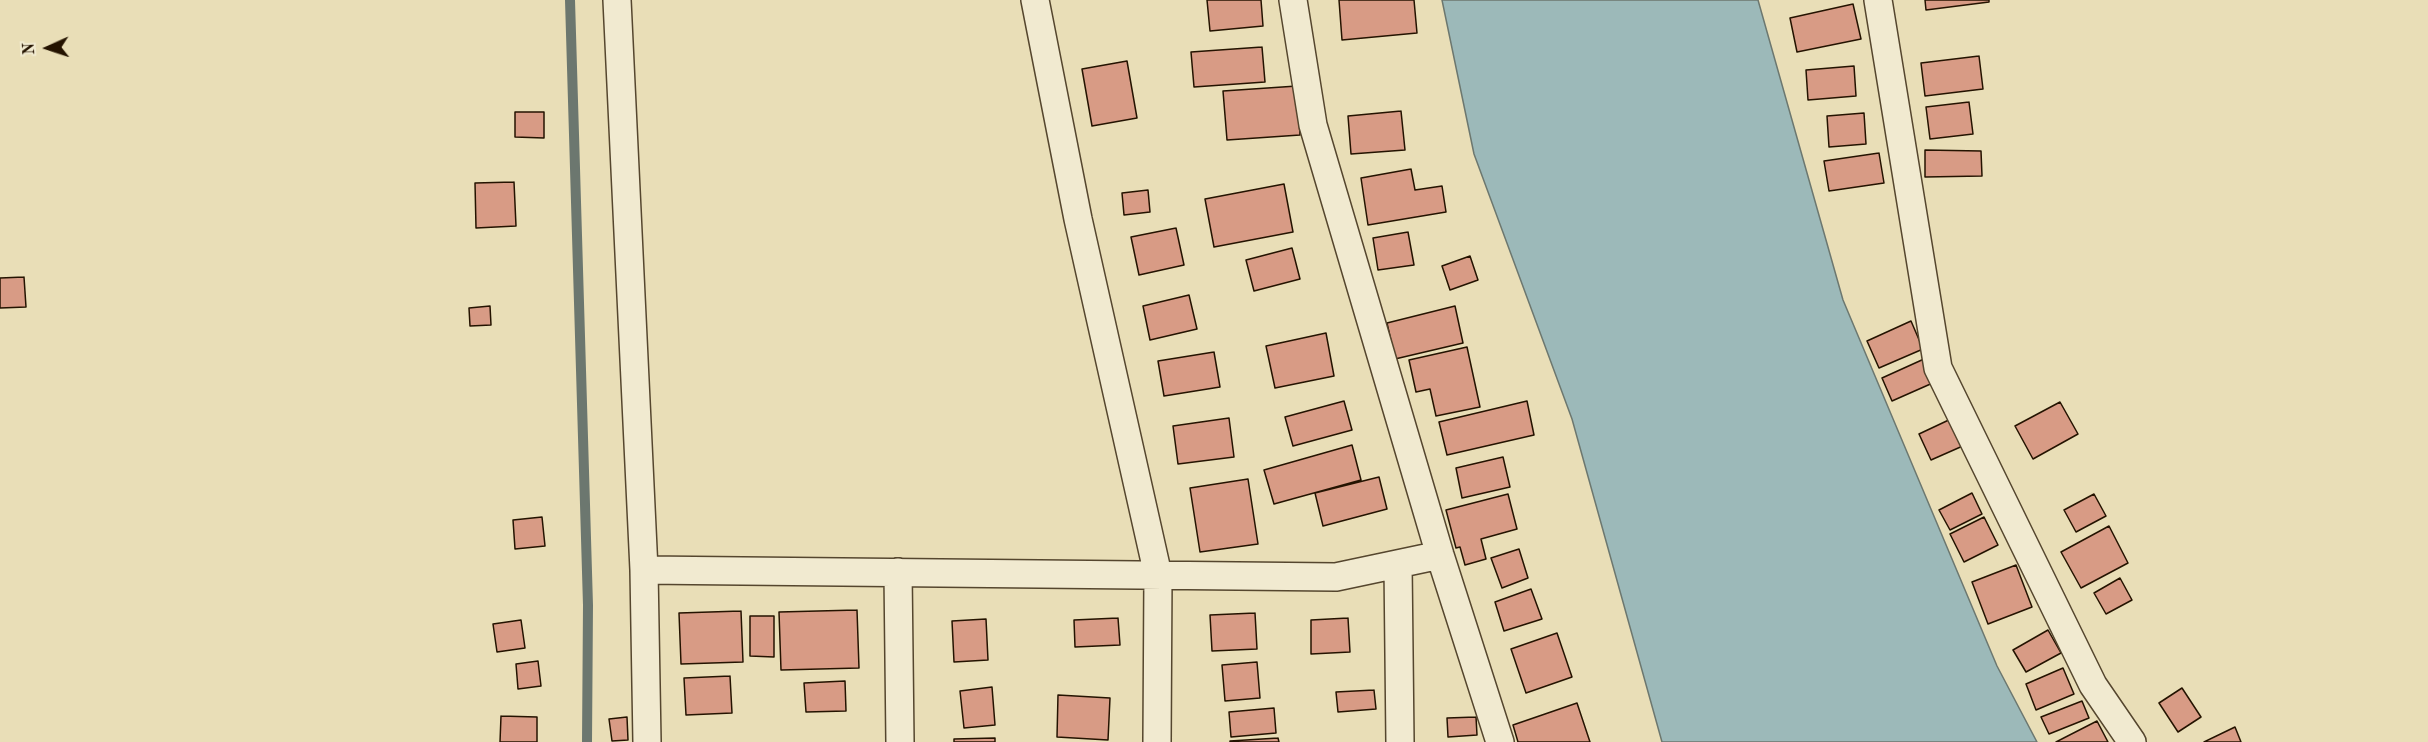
<!DOCTYPE html>
<html>
<head>
<meta charset="utf-8">
<style>
	body { margin:0 }
	#map { position:relative; width:2428px; height:742px; overflow:hidden; background:#e9deb7; font-family:"Old Standard TT",serif }
	canvas { display:block }
	.north { position:absolute; left:18px; top:18px; width:60px; height:60px; -webkit-text-stroke:4px #f1ead0; paint-order:stroke; rotate:267deg; font-size:16px; font-weight:700; line-height:24px; text-align:center; color:#241300 }
	.north::after { content:''; display:block; margin:auto; width:21px; height:27px; background:#241300; clip-path:polygon(50% 0,100% 100%,50% 72%,0 100%) }
</style>
</head>
<body>
<div id="map">
<canvas width="2428" height="742"></canvas>
<div class="north">N</div>
</div>
<script>
const ctx = document.querySelector('canvas').getContext('2d');
ctx.lineJoin = 'round';
function fill(path, color) {
  ctx.fillStyle = color;
  ctx.fill(path, 'evenodd');
}
function toPath(rows) {
  const path = new Path2D();
  for (const r of rows) {
    path.moveTo(r[0], r[1]);
    for (let i = 2; i < r.length; i += 2) path.lineTo(r[i], r[i + 1]);
  }
  return path;
}
function stroke(path, color, width, dash) {
  ctx.strokeStyle = color;
  ctx.lineWidth = width;
  ctx.lineCap = dash ? 'butt' : 'round';
  ctx.setLineDash(dash || []);
  ctx.stroke(path);
}
const water = toPath([
	[1442,0,1758,0,1843,300,1997,666,2037,742,1662,742,1572,419,1474,154,1442,0]
]);
fill(water, '#9cb9b9');
stroke(water, '#6c776f', 1.5);
stroke(toPath([
	[570,0,588,605,587,742]
]), '#6c776f', 10);
const building = toPath([
	[1207,0,1261,0,1263,26,1210,31,1207,0],
	[1339,0,1414,0,1417,33,1342,40,1339,0],
	[1925,0,1989,0,1989,2,1926,10,1925,0],
	[1853,4,1861,39,1797,52,1790,18,1853,4],
	[1262,47,1265,82,1194,87,1191,52,1262,47],
	[1979,56,1983,89,1925,96,1921,63,1979,56],
	[1127,61,1137,118,1092,126,1082,69,1127,61],
	[1854,66,1856,96,1808,100,1806,70,1854,66],
	[1297,86,1300,135,1227,140,1223,91,1297,86],
	[1969,102,1973,134,1930,139,1926,107,1969,102],
	[1401,111,1405,150,1351,154,1348,116,1401,111],
	[515,112,544,112,544,138,515,137,515,112],
	[1864,113,1866,144,1829,147,1827,116,1864,113],
	[1925,150,1981,151,1982,176,1925,177,1925,150],
	[1879,153,1884,183,1829,191,1824,161,1879,153],
	[1411,169,1415,190,1442,186,1446,212,1368,225,1361,178,1411,169],
	[514,182,516,226,476,228,475,183,514,182],
	[1284,184,1293,232,1214,247,1205,199,1284,184],
	[1148,190,1150,212,1124,215,1122,193,1148,190],
	[1176,228,1184,265,1139,275,1131,237,1176,228],
	[1408,232,1414,265,1378,270,1373,238,1408,232],
	[1292,248,1300,279,1254,291,1246,260,1292,248],
	[1470,256,1478,280,1450,290,1442,266,1470,256],
	[24,277,26,307,0,308,0,278,24,277],
	[1189,295,1197,329,1150,340,1143,306,1189,295],
	[490,306,491,325,470,326,469,308,490,306],
	[1455,306,1463,343,1395,359,1387,323,1455,306],
	[1911,321,1923,349,1879,368,1867,341,1911,321],
	[1326,333,1334,376,1275,388,1266,346,1326,333],
	[1467,347,1480,407,1436,416,1430,389,1416,392,1409,360,1467,347],
	[1214,352,1220,387,1164,396,1158,361,1214,352],
	[1924,359,1935,382,1892,401,1882,378,1924,359],
	[1344,401,1352,430,1293,446,1285,417,1344,401],
	[1527,401,1534,435,1447,455,1439,422,1527,401],
	[2060,402,2078,434,2033,459,2015,426,2060,402],
	[1229,418,1234,457,1178,464,1173,426,1229,418],
	[1953,418,1965,445,1931,460,1919,434,1953,418],
	[1352,445,1361,480,1274,504,1264,470,1352,445],
	[1503,457,1510,487,1462,498,1456,468,1503,457],
	[1379,477,1387,509,1323,526,1315,493,1379,477],
	[1248,479,1258,544,1200,552,1190,488,1248,479],
	[1972,493,1982,514,1950,530,1939,510,1972,493],
	[1508,494,1517,529,1481,539,1486,559,1465,565,1460,547,1456,548,1446,510,1508,494],
	[2094,494,2106,516,2076,532,2064,510,2094,494],
	[542,517,545,546,515,549,513,520,542,517],
	[1984,517,1998,545,1964,562,1950,534,1984,517],
	[2109,526,2128,563,2081,588,2061,552,2109,526],
	[1519,549,1528,578,1502,588,1491,558,1519,549],
	[2016,565,2032,607,1988,624,1972,582,2016,565],
	[2120,578,2132,600,2106,614,2094,593,2120,578],
	[1531,589,1542,619,1504,631,1495,602,1531,589],
	[857,610,859,668,781,670,779,612,857,610],
	[741,611,743,662,681,664,679,613,741,611],
	[1255,613,1257,649,1212,651,1210,615,1255,613],
	[750,616,774,616,774,657,750,656,750,616],
	[1118,618,1120,645,1075,647,1074,620,1118,618],
	[1348,618,1350,652,1311,654,1311,620,1348,618],
	[986,619,988,660,954,662,952,621,986,619],
	[521,620,525,648,497,652,493,624,521,620],
	[2048,630,2061,653,2026,672,2013,650,2048,630],
	[1557,633,1572,677,1526,693,1511,649,1557,633],
	[538,661,541,686,518,689,516,664,538,661],
	[1257,662,1260,698,1225,701,1222,665,1257,662],
	[2063,668,2074,694,2036,710,2026,684,2063,668],
	[730,676,732,713,686,715,684,678,730,676],
	[845,681,846,711,806,712,804,683,845,681],
	[992,687,995,725,964,728,960,691,992,687],
	[2182,688,2201,717,2178,732,2159,703,2182,688],
	[1374,690,1376,709,1338,712,1336,692,1374,690],
	[1058,695,1110,698,1108,740,1057,737,1058,695],
	[2082,701,2089,718,2049,734,2041,717,2082,701],
	[1577,703,1590,742,1518,742,1513,725,1577,703],
	[1274,708,1276,733,1231,737,1229,712,1274,708],
	[501,716,537,717,537,742,500,742,501,716],
	[627,717,628,740,612,741,609,719,627,717],
	[1476,717,1477,735,1448,737,1447,718,1476,717],
	[2097,721,2108,742,2056,742,2097,721],
	[2235,727,2241,742,2204,742,2235,727],
	[995,738,995,742,954,742,954,739,995,738],
	[1278,738,1279,742,1230,742,1230,741,1278,738]
]);
fill(building, '#d89b85');
stroke(building, '#241300', 1.5);
const street = toPath([
	[617,0,644,570,647,742],
	[1035,0,1078,219,1158,575,1157,742],
	[1293,0,1313,125,1440,555,1500,742],
	[1878,0,1938,368,2093,685,2132,742],
	[1398,564,1400,742],
	[644,570,1336,577,1440,555],
	[898,572,900,742]
]);
stroke(street, '#55462e', 30);
stroke(street, '#f1ead0', 27);
</script>
</body>
</html>
